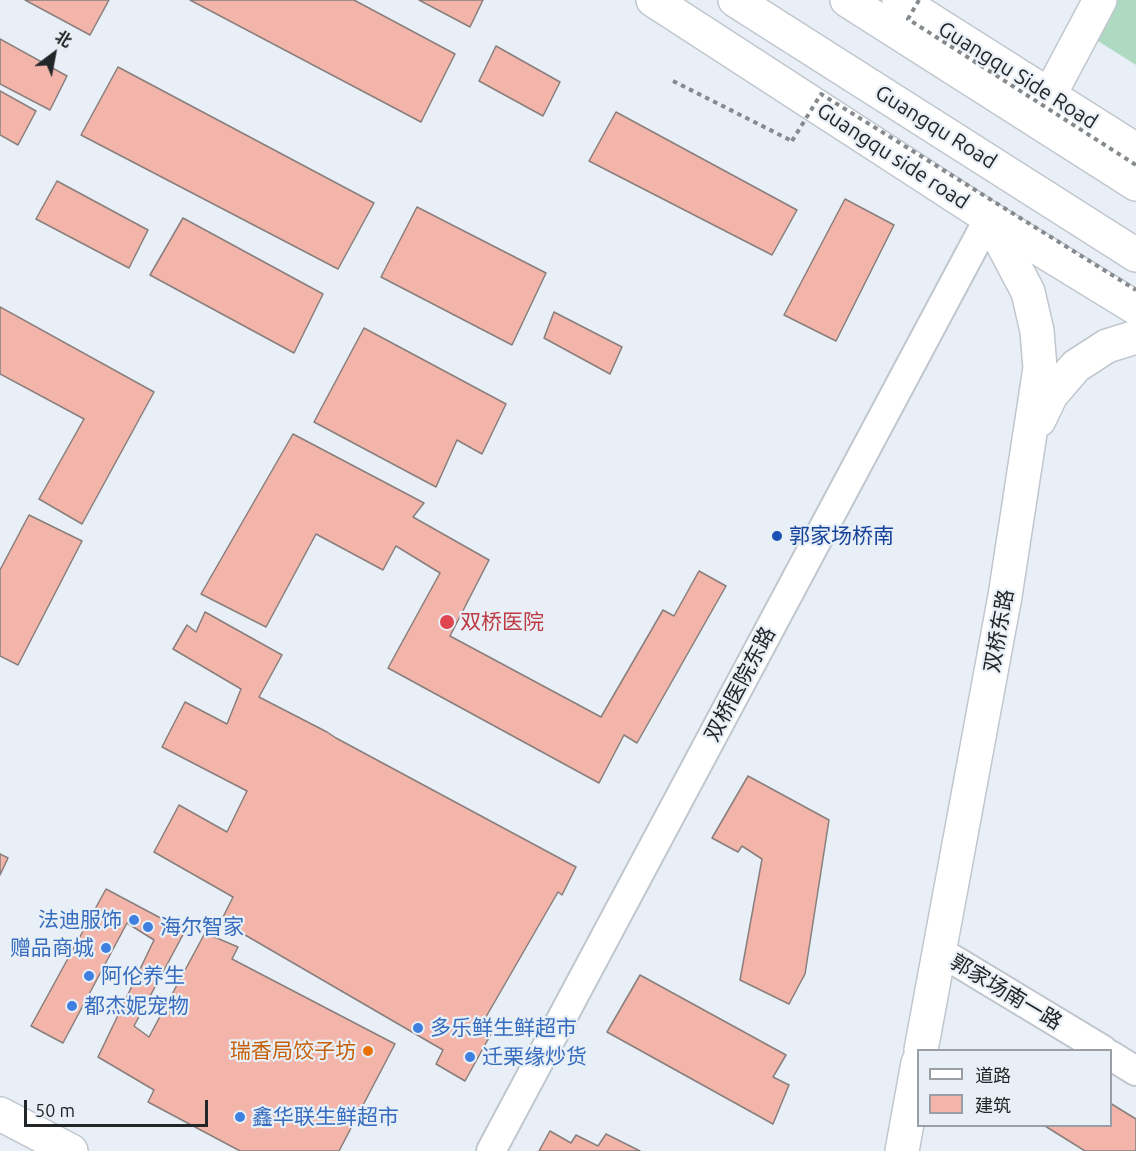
<!DOCTYPE html>
<html>
<head>
<meta charset="utf-8">
<style>
	body { margin:0 }
	#map { position:relative; width:1136px; height:1151px; overflow:hidden; background:#e8eff6; font-family:Ubuntu,"Noto Sans SC",sans-serif }
	canvas { display:block }
	.legend { position:absolute; left:917px; top:1049px; width:195px; height:78px; box-sizing:border-box; background:#e8eff6; border:2px solid #999fa4; margin:0; padding:8px 10px; list-style:none; font-size:18px; color:#232628 }
	.legend li { display:flex; align-items:center; gap:12px; height:30px }
	.legend b { width:30px; border:2px solid #999fa4 }
	.north { position:absolute; left:24px; top:24px; width:60px; height:60px; -webkit-text-stroke:4px #e8eff6; paint-order:stroke; rotate:32deg; font-size:16px; font-weight:700; line-height:24px; text-align:center; color:#232628 }
	.north::after { content:''; display:block; margin:auto; width:21px; height:27px; background:#232628; clip-path:polygon(50% 0,100% 100%,50% 72%,0 100%) }
	.scale { position:absolute; left:24px; top:1100px; width:184px; height:27px; box-sizing:border-box; border:3px solid #232628; border-top:0; padding-left:8px; font-size:18px; line-height:21px; white-space:nowrap; color:#232628; -webkit-text-stroke:4px #e8eff6; paint-order:stroke }
</style>
</head>
<body>
<div id="map">
<canvas width="1136" height="1151"></canvas>
<ul class="legend">
<li><b style="height:8px;background:#fff"></b>道路</li>
<li><b style="height:16px;background:#f3b4a9"></b>建筑</li>
</ul>
<div class="north">北</div>
<div class="scale">50 m</div>
</div>
<script>
const ctx = document.querySelector('canvas').getContext('2d');
ctx.lineJoin = 'round';
function fill(path, color) {
  ctx.fillStyle = color;
  ctx.fill(path, 'evenodd');
}
function toPath(rows) {
  const path = new Path2D();
  for (const r of rows) {
    path.moveTo(r[0], r[1]);
    for (let i = 2; i < r.length; i += 2) path.lineTo(r[i], r[i + 1]);
  }
  return path;
}
function stroke(path, color, width, dash) {
  ctx.strokeStyle = color;
  ctx.lineWidth = width;
  ctx.lineCap = dash ? 'butt' : 'round';
  ctx.setLineDash(dash || []);
  ctx.stroke(path);
}
function label(font, color, halo, rows, align = 'center') {
  ctx.font = font + ' Ubuntu,"Noto Sans SC",sans-serif';
  ctx.lineWidth = 4.5;
  ctx.setLineDash([]);
  ctx.textBaseline = 'middle';
  ctx.strokeStyle = halo;
  ctx.fillStyle = color;
  for (const [text, x, y, turn = 0] of rows) {
    ctx.save();
    ctx.translate(x, y);
    ctx.rotate((+turn || 0) * Math.PI / 180);
    ctx.textAlign = isNaN(turn) ? turn : align;
    if (halo) ctx.strokeText(text, 0, 0);
    ctx.fillText(text, 0, 0);
    ctx.restore();
  }
}
fill(toPath([
	[1100,0,1136,0,1136,65,1082,31]
]), '#aedac1');
const building = toPath([
	[25,0,109,0,90,35,25,0],
	[190,0,354,0,455,54,421,122,190,0],
	[419,0,483,0,470,27,419,0],
	[0,39,67,76,50,110,0,84,0,39],
	[496,46,560,82,543,116,479,81,496,46],
	[118,67,374,203,338,269,81,135,118,67],
	[0,91,36,111,18,145,0,135,0,91],
	[616,112,797,210,772,255,589,161,616,112],
	[57,181,148,230,129,268,36,219,57,181],
	[845,199,894,225,836,341,784,315,845,199],
	[417,207,546,273,512,345,381,277,417,207],
	[183,218,323,294,294,353,150,275,183,218],
	[0,307,154,392,82,524,39,499,84,419,0,374,0,307],
	[554,312,622,347,610,374,544,338,554,312],
	[364,328,506,404,482,454,457,440,436,487,314,422,364,328],
	[293,434,424,503,413,517,489,560,450,636,601,717,663,610,674,616,699,571,726,586,637,743,624,735,599,783,388,668,440,573,396,546,383,570,316,534,266,627,201,594,293,434],
	[29,515,82,541,18,665,0,656,0,570,29,515],
	[205,612,282,655,259,697,327,732,336,738,576,867,562,895,558,892,479,1029,491,1034,465,1081,436,1064,443,1050,221,921,233,897,154,852,179,805,227,832,247,791,162,747,185,702,227,724,241,689,173,649,187,625,196,632,205,612],
	[748,776,829,820,805,974,789,1004,740,980,762,859,742,846,738,852,712,838,748,776],
	[0,854,8,858,0,875,0,854],
	[106,889,185,931,134,1026,149,1037,205,933,238,947,232,959,395,1044,339,1151,240,1151,148,1102,154,1090,98,1057,154,940,127,923,63,1043,31,1026,106,889],
	[640,975,786,1055,773,1077,789,1085,773,1124,607,1032,640,975],
	[1110,1103,1136,1119,1136,1151,1085,1151,1045,1126,1110,1126,1110,1103],
	[550,1131,571,1143,576,1135,598,1146,606,1134,640,1151,539,1151,550,1131]
]);
fill(building, '#f3b4a9');
stroke(building, '#887f7d', 1.5);
const minor = toPath([
	[939,951,1103,1050],
	[1110,1055,1136,1071],
	[491,1151,989,218]
]);
const tertiary = toPath([
	[1049,96,1100,0],
	[1039,420,1051,395,1076,366,1107,346,1136,337],
	[921,1050,1005,596,1040,368,1037,331,1028,292,989,218],
	[0,1114,71,1151],
	[902,1151,918,1063]
]);
const primary = toPath([
	[653,0,989,218,1136,308],
	[899,0,1136,150]
]);
const trunk = toPath([
	[735,0,1136,255],
	[847,0,1136,184]
]);
stroke(minor, '#c1c7ce', 32);
stroke(tertiary, '#c1c7ce', 36);
stroke(primary, '#c1c7ce', 36);
stroke(trunk, '#c1c7ce', 36);
stroke(toPath([
	[673,81,792,141]
]), '#858a8e', 4, [4.5, 4.5]);
stroke(minor, '#fff', 28);
stroke(tertiary, '#fff', 33);
stroke(primary, '#fff', 33);
stroke(trunk, '#fff', 33);
stroke(toPath([
	[919,0,908,19,1136,165],
	[792,141,821,94,1136,290]
]), '#858a8e', 4, [4.5, 4.5]);
for (const [x, y, r, color] of [
	[777,536,6,"#1a4fb4"],
	[447,622,8,"#e0444e"],
	[134,920,6,"#3f7fe0"],
	[148,927,6,"#3f7fe0"],
	[106,948,6,"#3f7fe0"],
	[89,976,6,"#3f7fe0"],
	[72,1006,6,"#3f7fe0"],
	[418,1028,6,"#3f7fe0"],
	[368,1051,6,"#e8710a"],
	[470,1057,6,"#3f7fe0"],
	[240,1117,6,"#3f7fe0"]
]) {
  const dot = new Path2D();
  dot.arc(x, y, r, 0, 2 * Math.PI);
  ctx.fillStyle = color;
  ctx.fill(dot);
  stroke(dot, '#e8eff6', 2);
}
label('21px', '#232628', '#e8eff6', [
	["Guangqu Side Road",1018,75,32],
	["Guangqu Road",936,127,32],
	["Guangqu side road",893,156,33],
	["双桥东路",999,631,-80],
	["双桥医院东路",740,684,-62],
	["郭家场南一路",1006,992,31]
]);
label('21px', '#164399', '#e8eff6', [
	["郭家场桥南",789,536]
], 'left');
label('21px', '#be3a42', '#e8eff6', [
	["双桥医院",460,622]
], 'left');
label('21px', '#366cbe', '#e8eff6', [
	["法迪服饰",122,920,"right"],
	["海尔智家",160,927],
	["赠品商城",94,948,"right"],
	["阿伦养生",101,976],
	["都杰妮宠物",84,1006],
	["多乐鲜生鲜超市",430,1028],
	["迁栗缘炒货",482,1057],
	["鑫华联生鲜超市",252,1117]
], 'left');
label('21px', '#c56008', '#e8eff6', [
	["瑞香局饺子坊",356,1051]
], 'right');
</script>
</body>
</html>
